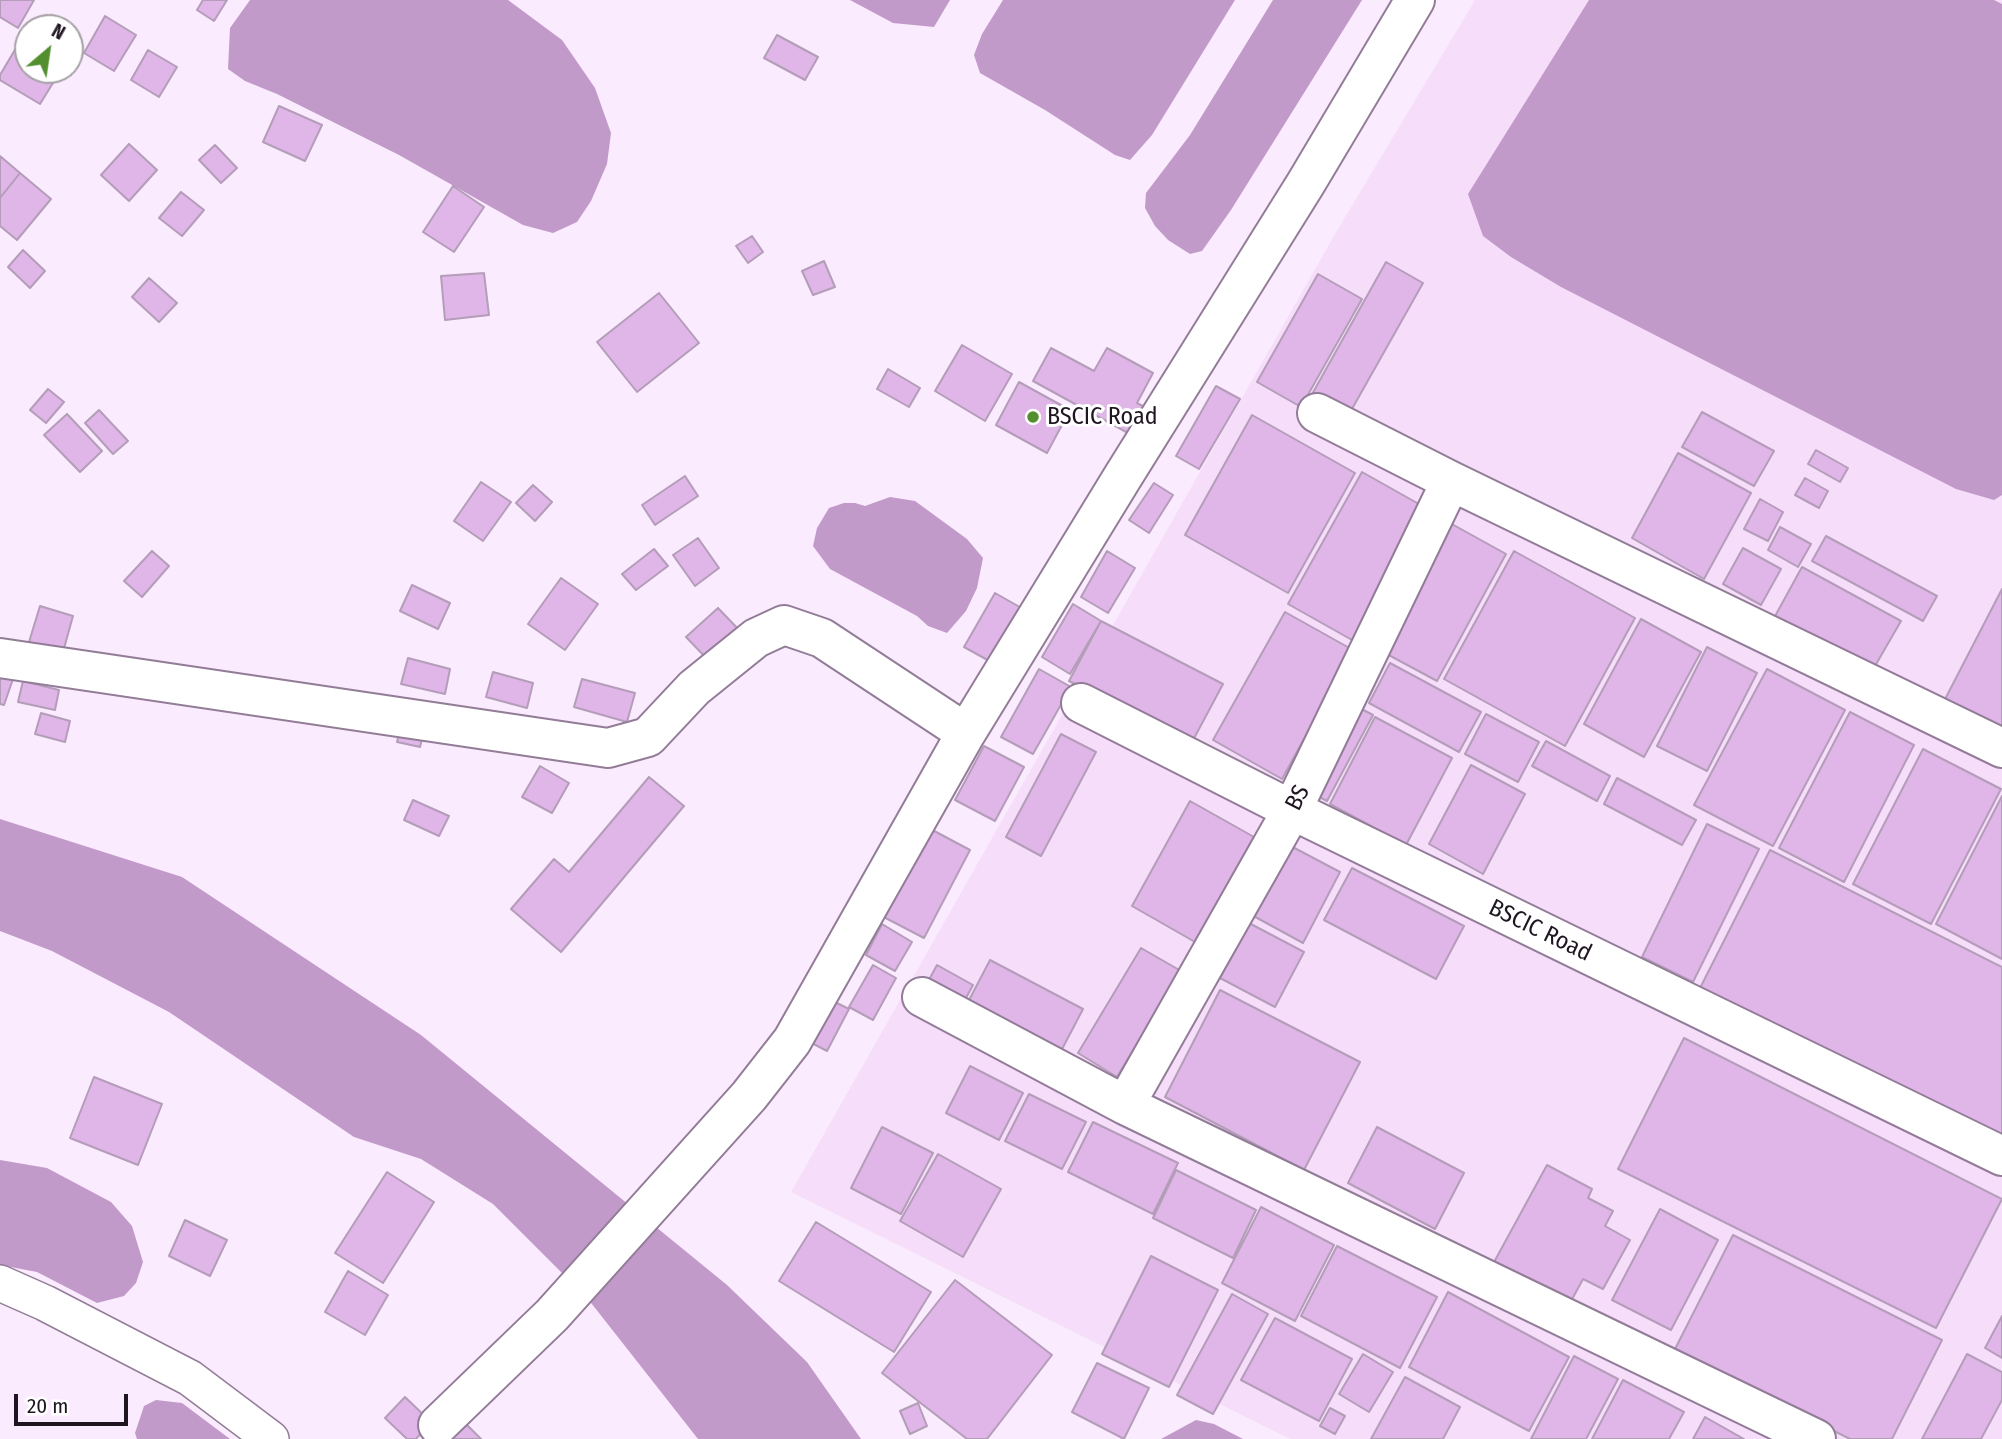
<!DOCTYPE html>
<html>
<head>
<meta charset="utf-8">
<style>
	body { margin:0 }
	#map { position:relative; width:2002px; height:1439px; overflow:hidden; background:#fbebfe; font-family:"Fira Sans Condensed",sans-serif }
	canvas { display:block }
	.north { position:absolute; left:14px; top:14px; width:70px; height:70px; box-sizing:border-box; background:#fff; border:2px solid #a5a1a6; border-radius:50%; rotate:29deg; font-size:19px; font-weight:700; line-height:28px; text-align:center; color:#1e1520 }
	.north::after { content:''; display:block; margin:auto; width:24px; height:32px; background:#538f2f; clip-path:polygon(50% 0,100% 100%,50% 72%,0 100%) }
	.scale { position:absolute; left:14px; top:1394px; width:114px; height:32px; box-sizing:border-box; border:4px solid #1e1520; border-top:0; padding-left:9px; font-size:21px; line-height:24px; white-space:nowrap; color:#1e1520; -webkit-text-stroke:5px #fff; paint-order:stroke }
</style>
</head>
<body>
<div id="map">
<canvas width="2002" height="1439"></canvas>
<div class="north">N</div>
<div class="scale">20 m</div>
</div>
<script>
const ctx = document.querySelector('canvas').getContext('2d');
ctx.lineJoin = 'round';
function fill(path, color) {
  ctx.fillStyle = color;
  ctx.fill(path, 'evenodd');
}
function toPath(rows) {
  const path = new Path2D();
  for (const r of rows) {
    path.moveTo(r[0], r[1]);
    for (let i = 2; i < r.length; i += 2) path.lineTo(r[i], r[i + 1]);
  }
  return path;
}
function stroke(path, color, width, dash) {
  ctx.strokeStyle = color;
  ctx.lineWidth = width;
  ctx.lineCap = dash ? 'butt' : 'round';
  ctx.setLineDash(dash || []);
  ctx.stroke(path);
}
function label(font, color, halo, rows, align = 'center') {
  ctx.font = font + ' "Fira Sans Condensed",sans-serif';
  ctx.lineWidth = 6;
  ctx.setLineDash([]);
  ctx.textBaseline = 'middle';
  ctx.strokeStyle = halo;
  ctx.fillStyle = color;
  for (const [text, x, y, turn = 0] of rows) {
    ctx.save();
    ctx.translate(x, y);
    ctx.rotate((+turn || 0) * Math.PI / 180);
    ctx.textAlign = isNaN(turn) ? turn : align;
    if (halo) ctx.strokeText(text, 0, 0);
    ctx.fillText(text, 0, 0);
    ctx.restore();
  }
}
fill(toPath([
	[1475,0,2002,0,2002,1439,1290,1439,791,1192,1335,234]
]), '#f6defb');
fill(toPath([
	[250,0,508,0,562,40,595,88,611,133,607,164,591,201,577,222,553,233,523,225,399,155,277,94,245,81,228,69,230,28],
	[850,0,950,0,934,27,893,23],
	[1003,0,1235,0,1152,135,1130,160,1115,155,1045,110,980,73,974,55,982,34],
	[1273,0,1362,0,1231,210,1202,251,1190,254,1168,240,1155,226,1145,208,1146,193,1190,135],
	[1589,0,1994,0,2002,4,2002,495,1994,500,1956,489,1561,287,1511,257,1483,236,1468,194],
	[890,497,915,501,967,539,983,558,977,588,966,611,947,633,928,626,917,616,830,569,813,546,817,528,829,508,844,503,855,503,865,506],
	[0,819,182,877,421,1035,727,1285,807,1362,861,1439,698,1439,588,1299,493,1204,421,1159,354,1137,169,1012,52,951,0,931],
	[0,1160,47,1168,111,1202,132,1226,143,1262,136,1283,124,1296,97,1303,37,1272,0,1265],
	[156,1400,182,1403,230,1439,137,1439,135,1433,144,1406],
	[1196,1420,1214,1424,1243,1439,1161,1439]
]), '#c19ac9');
const building = toPath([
	[0,0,34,0,18,28,0,17,0,0],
	[203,0,227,0,214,21,197,10,203,0],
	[105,16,136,35,114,71,84,53,105,16],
	[777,35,818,57,805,80,764,58,777,35],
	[19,43,28,48,28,70,61,70,40,104,0,80,0,75,19,43],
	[148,50,177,67,159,97,131,80,148,50],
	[279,106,322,125,305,161,263,142,279,106],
	[129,144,157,170,129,201,101,175,129,144],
	[215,145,237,168,221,183,199,160,215,145],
	[0,156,20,173,0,198,0,156],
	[20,173,51,199,17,240,0,226,0,198,20,173],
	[453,186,484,207,454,252,423,232,453,186],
	[181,192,204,210,182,236,159,218,181,192],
	[752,236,763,252,748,263,736,246,752,236],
	[23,250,45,271,30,288,8,267,23,250],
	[824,261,835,287,813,295,802,271,824,261],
	[1386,262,1423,283,1348,416,1311,396,1386,262],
	[484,273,489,315,445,320,441,276,484,273],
	[1318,274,1362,299,1301,407,1257,382,1318,274],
	[149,278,177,303,159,322,132,297,149,278],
	[659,293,699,343,637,392,597,342,659,293],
	[962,345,1012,374,985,421,935,391,962,345],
	[1051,348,1094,371,1107,348,1153,373,1137,403,1154,412,1139,439,1033,381,1051,348],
	[888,369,920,388,909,407,877,389,888,369],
	[1019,382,1070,410,1047,453,996,425,1019,382],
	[1216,386,1240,399,1199,469,1176,456,1216,386],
	[48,389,64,402,46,423,30,410,48,389],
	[99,410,128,441,113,454,85,423,99,410],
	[1702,412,1774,451,1754,486,1682,447,1702,412],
	[67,414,102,451,80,472,44,435,67,414],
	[1252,415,1355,473,1288,593,1185,535,1252,415],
	[1816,450,1848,468,1840,482,1808,464,1816,450],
	[1678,453,1751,493,1704,579,1632,538,1678,453],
	[1362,472,1426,508,1352,640,1288,604,1362,472],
	[685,476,698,496,655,525,642,505,685,476],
	[1805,478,1828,491,1819,508,1795,495,1805,478],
	[481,482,511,502,483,541,454,521,481,482],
	[1154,483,1173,495,1149,533,1129,520,1154,483],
	[533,485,552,502,535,521,516,503,533,485],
	[1760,499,1783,512,1768,541,1744,529,1760,499],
	[1441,518,1506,554,1437,681,1372,646,1441,518],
	[1780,527,1811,544,1798,567,1768,550,1780,527],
	[1826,536,1937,596,1923,621,1812,561,1826,536],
	[698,538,719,568,695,586,673,555,698,538],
	[1743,548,1781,569,1761,605,1723,584,1743,548],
	[654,549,668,566,636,590,622,574,654,549],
	[152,551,169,566,142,597,124,581,152,551],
	[1107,551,1135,568,1108,613,1081,597,1107,551],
	[1514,551,1635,618,1565,746,1444,679,1514,551],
	[1802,567,1901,621,1871,673,1774,618,1802,567],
	[561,578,598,604,565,650,528,624,561,578],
	[412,585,450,603,438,629,400,611,412,585],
	[2002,589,2002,736,1942,705,2002,589],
	[995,593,1032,614,1002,668,964,647,995,593],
	[1073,604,1101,621,1070,674,1042,657,1073,604],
	[40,606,73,616,63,652,29,642,40,606],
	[718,608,742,633,710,662,686,637,718,608],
	[1285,612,1353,650,1282,779,1213,740,1285,612],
	[1641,619,1701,652,1644,757,1584,724,1641,619],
	[1101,621,1223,684,1191,744,1069,681,1101,621],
	[1707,647,1757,673,1707,771,1657,746,1707,647],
	[408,658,450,669,445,694,401,684,408,658],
	[1390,663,1481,712,1459,752,1369,703,1390,663],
	[1039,669,1071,687,1033,754,1001,737,1039,669],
	[1767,669,1845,710,1773,846,1694,805,1767,669],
	[0,672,14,676,4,705,0,704,0,672],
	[493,672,533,683,527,708,486,697,493,672],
	[582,679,635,693,627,722,574,707,582,679],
	[23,681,59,690,55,710,18,702,23,681],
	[1354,705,1373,715,1327,801,1308,791,1354,705],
	[1850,712,1914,745,1844,882,1779,848,1850,712],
	[41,713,70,721,65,742,35,734,41,713],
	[1486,714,1539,742,1518,782,1465,754,1486,714],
	[1375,717,1452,758,1406,845,1330,804,1375,717],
	[400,729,423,735,420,747,397,742,400,729],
	[1061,734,1096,752,1041,856,1006,837,1061,734],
	[1546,741,1610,776,1597,801,1532,766,1546,741],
	[984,746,1024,767,995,821,955,800,984,746],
	[1923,749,2001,789,1931,924,1853,884,1923,749],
	[1471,765,1525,794,1483,874,1429,844,1471,765],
	[540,766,569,783,552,813,522,797,540,766],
	[649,777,684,806,561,952,511,909,554,859,569,872,649,777],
	[1617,778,1696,820,1682,845,1604,804,1617,778],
	[2002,796,2002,959,1936,924,2002,796],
	[413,800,449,816,439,836,404,820,413,800],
	[1190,801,1254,837,1195,942,1132,906,1190,801],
	[1707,824,1759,849,1693,982,1642,957,1707,824],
	[923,825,970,850,924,938,876,913,923,825],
	[1285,843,1340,872,1303,943,1248,913,1285,843],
	[1770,850,2002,967,2002,1149,1697,994,1770,850],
	[1352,868,1464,926,1436,979,1324,920,1352,868],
	[1249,923,1304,952,1275,1007,1220,978,1249,923],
	[882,924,912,942,895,971,866,955,882,924],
	[1141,948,1181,971,1117,1077,1078,1053,1141,948],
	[990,960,1083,1009,1059,1055,966,1006,990,960],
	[873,965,896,978,873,1020,849,1007,873,965],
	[937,965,973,985,960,1009,924,989,937,965],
	[1220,990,1360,1062,1304,1170,1165,1097,1220,990],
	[831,1000,849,1009,827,1051,808,1041,831,1000],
	[1684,1038,2002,1199,1936,1328,1618,1169,1684,1038],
	[970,1066,1023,1093,999,1140,946,1113,970,1066],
	[94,1077,162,1104,138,1165,70,1138,94,1077],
	[1029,1094,1086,1122,1062,1169,1005,1141,1029,1094],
	[1093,1122,1178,1163,1153,1214,1068,1172,1093,1122],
	[882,1127,933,1153,901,1214,851,1188,882,1127],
	[1377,1127,1464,1173,1435,1229,1348,1183,1377,1127],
	[938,1154,1001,1189,963,1257,900,1221,938,1154],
	[1547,1165,1592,1189,1588,1198,1613,1211,1605,1226,1630,1240,1603,1289,1583,1279,1569,1305,1493,1264,1547,1165],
	[1176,1170,1256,1210,1233,1258,1153,1218,1176,1170],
	[387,1172,434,1202,383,1283,335,1253,387,1172],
	[1261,1207,1334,1245,1295,1321,1222,1283,1261,1207],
	[1660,1209,1718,1240,1671,1330,1612,1300,1660,1209],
	[185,1220,227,1240,210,1276,169,1256,185,1220],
	[816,1222,931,1292,894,1352,779,1281,816,1222],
	[1733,1235,1942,1340,1892,1439,1850,1439,1674,1351,1733,1235],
	[1337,1246,1437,1297,1400,1368,1301,1316,1337,1246],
	[1151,1256,1218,1290,1169,1387,1102,1354,1151,1256],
	[348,1271,388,1295,365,1335,325,1312,348,1271],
	[955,1280,1052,1355,987,1439,967,1439,882,1373,955,1280],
	[1448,1292,1569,1357,1529,1431,1409,1367,1448,1292],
	[1232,1294,1268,1314,1213,1414,1177,1395,1232,1294],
	[2002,1316,2002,1358,1985,1348,2002,1316],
	[1275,1318,1352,1359,1319,1421,1241,1380,1275,1318],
	[1363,1354,1393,1372,1369,1412,1339,1394,1363,1354],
	[1967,1354,2002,1372,2002,1400,1981,1439,1922,1439,1967,1354],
	[1574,1356,1618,1379,1586,1439,1531,1439,1574,1356],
	[1097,1363,1149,1388,1124,1439,1072,1412,1097,1363],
	[1405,1377,1460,1407,1443,1439,1371,1439,1405,1377],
	[1623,1380,1684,1412,1669,1439,1592,1439,1623,1380],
	[405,1397,431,1422,416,1439,407,1439,385,1418,405,1397],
	[918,1403,927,1426,910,1434,900,1411,918,1403],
	[1330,1408,1345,1416,1335,1434,1320,1426,1330,1408],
	[1705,1417,1744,1439,1693,1439,1705,1417],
	[464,1422,481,1439,446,1439,464,1422]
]);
fill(building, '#dfb6e7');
stroke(building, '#b49db9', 2);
const minor = toPath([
	[0,1283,45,1303,190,1378,271,1439]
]);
const tertiary = toPath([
	[1317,413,1451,481,2002,748],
	[0,658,608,748,648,737,694,688,756,638,784,625,822,638,966,733],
	[1081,703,1292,810,2002,1156],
	[922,997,1125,1105,1816,1439],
	[1125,1105,1292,810,1451,481],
	[438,1425,552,1315,749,1096,792,1041,966,733,1122,478,1306,183,1415,0]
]);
stroke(minor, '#927c97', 38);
stroke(tertiary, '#927c97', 42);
stroke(minor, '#fff', 35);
stroke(tertiary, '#fff', 38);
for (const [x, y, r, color] of [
	[1033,417,7,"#538f2f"]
]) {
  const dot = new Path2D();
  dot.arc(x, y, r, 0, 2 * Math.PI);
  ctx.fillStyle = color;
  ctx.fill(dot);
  stroke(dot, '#fff', 2.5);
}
label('24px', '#1e1520', '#fff', [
	["BSCIC Road",1047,417]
], 'left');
label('24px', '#1e1520', '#fff', [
	["BS",1298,798,-63],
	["BSCIC Road",1540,931,26]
]);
</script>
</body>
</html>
